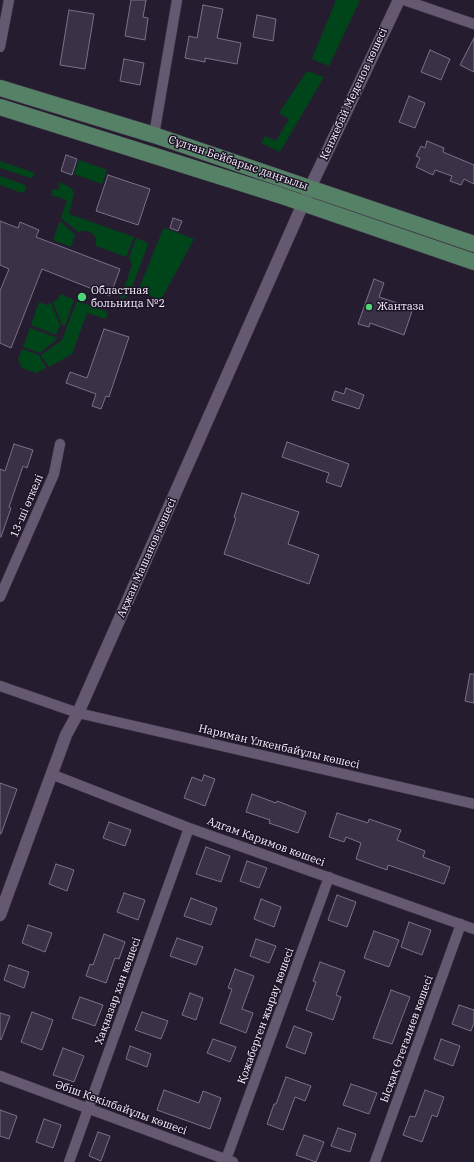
<!DOCTYPE html>
<html>
<head>
<meta charset="utf-8">
<style>
	body { margin:0 }
	canvas { display:block; background:#261c30 }
</style>
</head>
<body>
<canvas width="474" height="1162"></canvas>
<script>
const ctx = document.querySelector('canvas').getContext('2d');
ctx.lineJoin = 'round';
function fill(path, color) {
  ctx.fillStyle = color;
  ctx.fill(path, 'evenodd');
}
function toPath(rows) {
  const path = new Path2D();
  for (const r of rows) {
    path.moveTo(r[0], r[1]);
    for (let i = 2; i < r.length; i += 2) path.lineTo(r[i], r[i + 1]);
  }
  return path;
}
function stroke(path, color, width, dash) {
  ctx.strokeStyle = color;
  ctx.lineWidth = width;
  ctx.lineCap = dash ? 'butt' : 'round';
  ctx.setLineDash(dash || []);
  ctx.stroke(path);
}
function label(font, color, halo, rows, align = 'center') {
  ctx.font = font + ' "IBM Plex Serif",serif';
  ctx.lineWidth = 3;
  ctx.setLineDash([]);
  ctx.textBaseline = 'middle';
  ctx.strokeStyle = halo;
  ctx.fillStyle = color;
  for (const [text, x, y, turn = 0] of rows) {
    ctx.save();
    ctx.translate(x, y);
    ctx.rotate((+turn || 0) * Math.PI / 180);
    ctx.textAlign = isNaN(turn) ? turn : align;
    if (halo) ctx.strokeText(text, 0, 0);
    ctx.fillText(text, 0, 0);
    ctx.restore();
  }
}
fill(toPath([
	[336,0,360,0,329,66,312,59],
	[307,71,324,77,280,152,261,143,265,136,276,141,289,119,279,113],
	[79,160,107,170,102,184,74,174],
	[0,161,35,173,33,177,30,178,0,168],
	[0,176,25,185,26,190,22,193,0,185],
	[60,182,72,189,74,193,69,214,134,237,126,257,96,246,96,238,93,234,88,231,82,231,78,232,61,218,67,200,51,195,53,189,58,190],
	[60,221,75,235,71,247,53,240],
	[165,228,194,239,161,300,138,291,163,229],
	[136,238,146,242,148,245,129,295,120,300,132,265,129,258],
	[60,294,74,300,65,326,62,325,53,302,58,299],
	[77,301,108,312,106,319,87,313,72,354,49,367,41,355,62,340],
	[39,302,47,305,51,303,60,325,56,335,31,325],
	[30,328,58,338,40,353,23,347],
	[22,349,39,355,46,368,36,373,22,368,18,359]
]), '#00441a');
const building = toPath([
	[131,0,146,0,143,17,148,18,145,40,125,36,131,0],
	[203,5,223,9,217,38,241,43,237,64,205,58,205,62,185,58,189,36,197,38,203,5],
	[69,10,94,14,85,69,60,65,69,10],
	[257,15,276,19,273,41,253,37,257,15],
	[474,38,474,72,460,65,474,38],
	[430,50,450,59,441,80,421,72,430,50],
	[124,59,144,63,140,85,120,81,124,59],
	[409,96,425,103,415,128,399,122,409,96],
	[427,141,444,148,443,152,474,165,474,184,464,179,461,185,450,181,452,176,435,170,433,175,416,167,420,158,416,156,421,146,425,148,427,141],
	[66,155,77,159,72,175,61,171,66,155],
	[108,175,150,189,138,225,96,211,108,175],
	[173,218,182,221,178,231,170,228,173,218],
	[0,221,18,228,20,222,39,230,36,237,120,269,110,296,42,269,11,348,0,343,0,291,9,269,0,265,0,221],
	[374,279,384,283,379,297,413,308,404,335,370,323,369,327,358,324,374,279],
	[104,329,129,337,109,397,106,396,101,409,92,406,96,394,66,383,70,372,87,378,104,329],
	[346,388,364,395,359,409,332,400,335,391,344,394,346,388],
	[287,442,349,464,341,487,326,482,329,473,282,457,287,442],
	[14,444,33,450,27,468,23,466,9,507,11,508,1,537,0,537,0,469,5,471,14,444],
	[242,493,299,512,288,544,319,555,309,584,224,554,236,518,234,517,242,493],
	[470,674,474,674,474,703,465,701,470,674],
	[204,775,215,779,205,806,184,798,192,777,202,781,204,775],
	[0,783,17,789,1,834,0,834,0,783],
	[252,794,276,803,277,801,306,812,298,833,269,823,270,820,246,812,252,794],
	[337,813,368,823,369,819,401,830,397,840,425,851,423,857,450,867,444,884,388,865,387,870,356,859,361,843,346,837,344,842,329,837,337,813],
	[109,822,131,830,125,846,103,838,109,822],
	[206,847,230,856,221,882,196,874,206,847],
	[247,861,267,868,259,888,240,881,247,861],
	[56,864,74,870,67,891,49,884,56,864],
	[124,893,145,900,138,920,117,912,124,893],
	[337,895,356,902,347,927,328,920,337,895],
	[191,898,217,908,211,925,184,916,191,898],
	[261,899,281,907,274,927,254,919,261,899],
	[409,922,431,930,422,955,401,947,409,922],
	[28,925,52,933,45,952,22,943,28,925],
	[374,931,399,940,389,967,364,958,374,931],
	[104,934,125,942,119,959,115,958,106,983,86,976,90,964,93,965,104,934],
	[177,938,203,947,196,965,170,956,177,938],
	[256,939,276,946,269,963,250,956,256,939],
	[320,962,345,971,336,995,341,997,333,1020,306,1010,316,982,313,981,320,962],
	[9,965,29,972,24,988,4,980,9,965],
	[235,969,254,976,242,1009,253,1013,246,1033,220,1023,232,989,228,988,235,969],
	[391,990,410,997,392,1044,373,1038,391,990],
	[190,993,203,998,196,1020,182,1015,190,993],
	[80,997,103,1005,95,1026,72,1018,80,997],
	[459,1005,474,1010,474,1023,471,1031,452,1024,459,1005],
	[32,1012,53,1020,42,1050,21,1042,32,1012],
	[142,1012,168,1021,161,1039,135,1030,142,1012],
	[0,1013,10,1016,1,1040,0,1039,0,1013],
	[294,1026,312,1033,305,1054,286,1047,294,1026],
	[213,1039,236,1047,230,1062,207,1053,213,1039],
	[441,1039,460,1046,453,1066,434,1059,441,1039],
	[130,1046,151,1054,147,1067,126,1059,130,1046],
	[63,1048,84,1056,74,1082,53,1075,63,1048],
	[286,1077,311,1086,305,1101,295,1097,283,1130,267,1124,274,1104,276,1104,286,1077],
	[351,1084,377,1093,369,1114,343,1105,351,1084],
	[164,1090,199,1103,203,1091,221,1098,210,1129,157,1110,164,1090],
	[425,1090,444,1097,437,1117,432,1115,422,1142,403,1135,410,1116,415,1117,425,1090],
	[0,1110,17,1116,9,1139,0,1136,0,1110],
	[44,1119,61,1125,53,1148,36,1142,44,1119],
	[338,1128,356,1134,350,1152,331,1146,338,1128],
	[98,1132,110,1136,101,1161,89,1156,98,1132],
	[304,1135,324,1142,316,1162,296,1155,304,1135]
]);
fill(building, '#3b3146');
stroke(building, '#7b6f87', 1);
const minor = toPath([
	[404,0,474,24],
	[0,47,9,0],
	[154,135,177,0],
	[0,597,54,474,60,444],
	[0,686,78,713,474,804],
	[51,774,189,828,474,929],
	[0,1076,233,1162],
	[69,1162,189,828],
	[225,1162,329,877],
	[375,1162,461,924]
]);
const tertiary = toPath([
	[0,915,66,735,78,713,310,188,399,0]
]);
const primary = toPath([
	[0,88,154,135,474,244],
	[0,107,279,195,474,262]
]);
stroke(minor, '#423a4a', 11);
stroke(tertiary, '#423a4a', 13);
stroke(primary, '#423a4a', 17);
stroke(minor, '#655971', 10);
stroke(tertiary, '#655971', 12);
stroke(primary, '#558166', 16);
for (const [x, y, r, color] of [
	[82,297,5,"#4ed676"],
	[369,307,4,"#4ed676"]
]) {
  const dot = new Path2D();
  dot.arc(x, y, r, 0, 2 * Math.PI);
  ctx.fillStyle = color;
  ctx.fill(dot);
  stroke(dot, '#1d1326', 1.5);
}
label('11px', '#f8f2fe', '#1d1326', [
	["Кенжебай Меденов көшесі",354,94,-65],
	["Сұлтан Бейбарыс даңғылы",238,163,19],
	["13-ші өткелі",27,506,-67],
	["Ақжан Машанов көшесі",147,558,-66],
	["Нариман Үлкенбайұлы көшесі",279,747,13],
	["Адгам Каримов көшесі",266,842,20],
	["Хақназар хан көшесі",118,991,-70],
	["Қожаберген жырау көшесі",266,1016,-70],
	["Ысқақ Өтеғалиев көшесі",407,1039,-70],
	["Әбіш Кекілбайұлы көшесі",121,1108,20]
]);
label('11px', '#f8f2fe', '#1d1326', [
	["Областная",91,291],
	["больница №2",91,304],
	["Жантаза",377,307]
], 'left');
</script>
</body>
</html>
